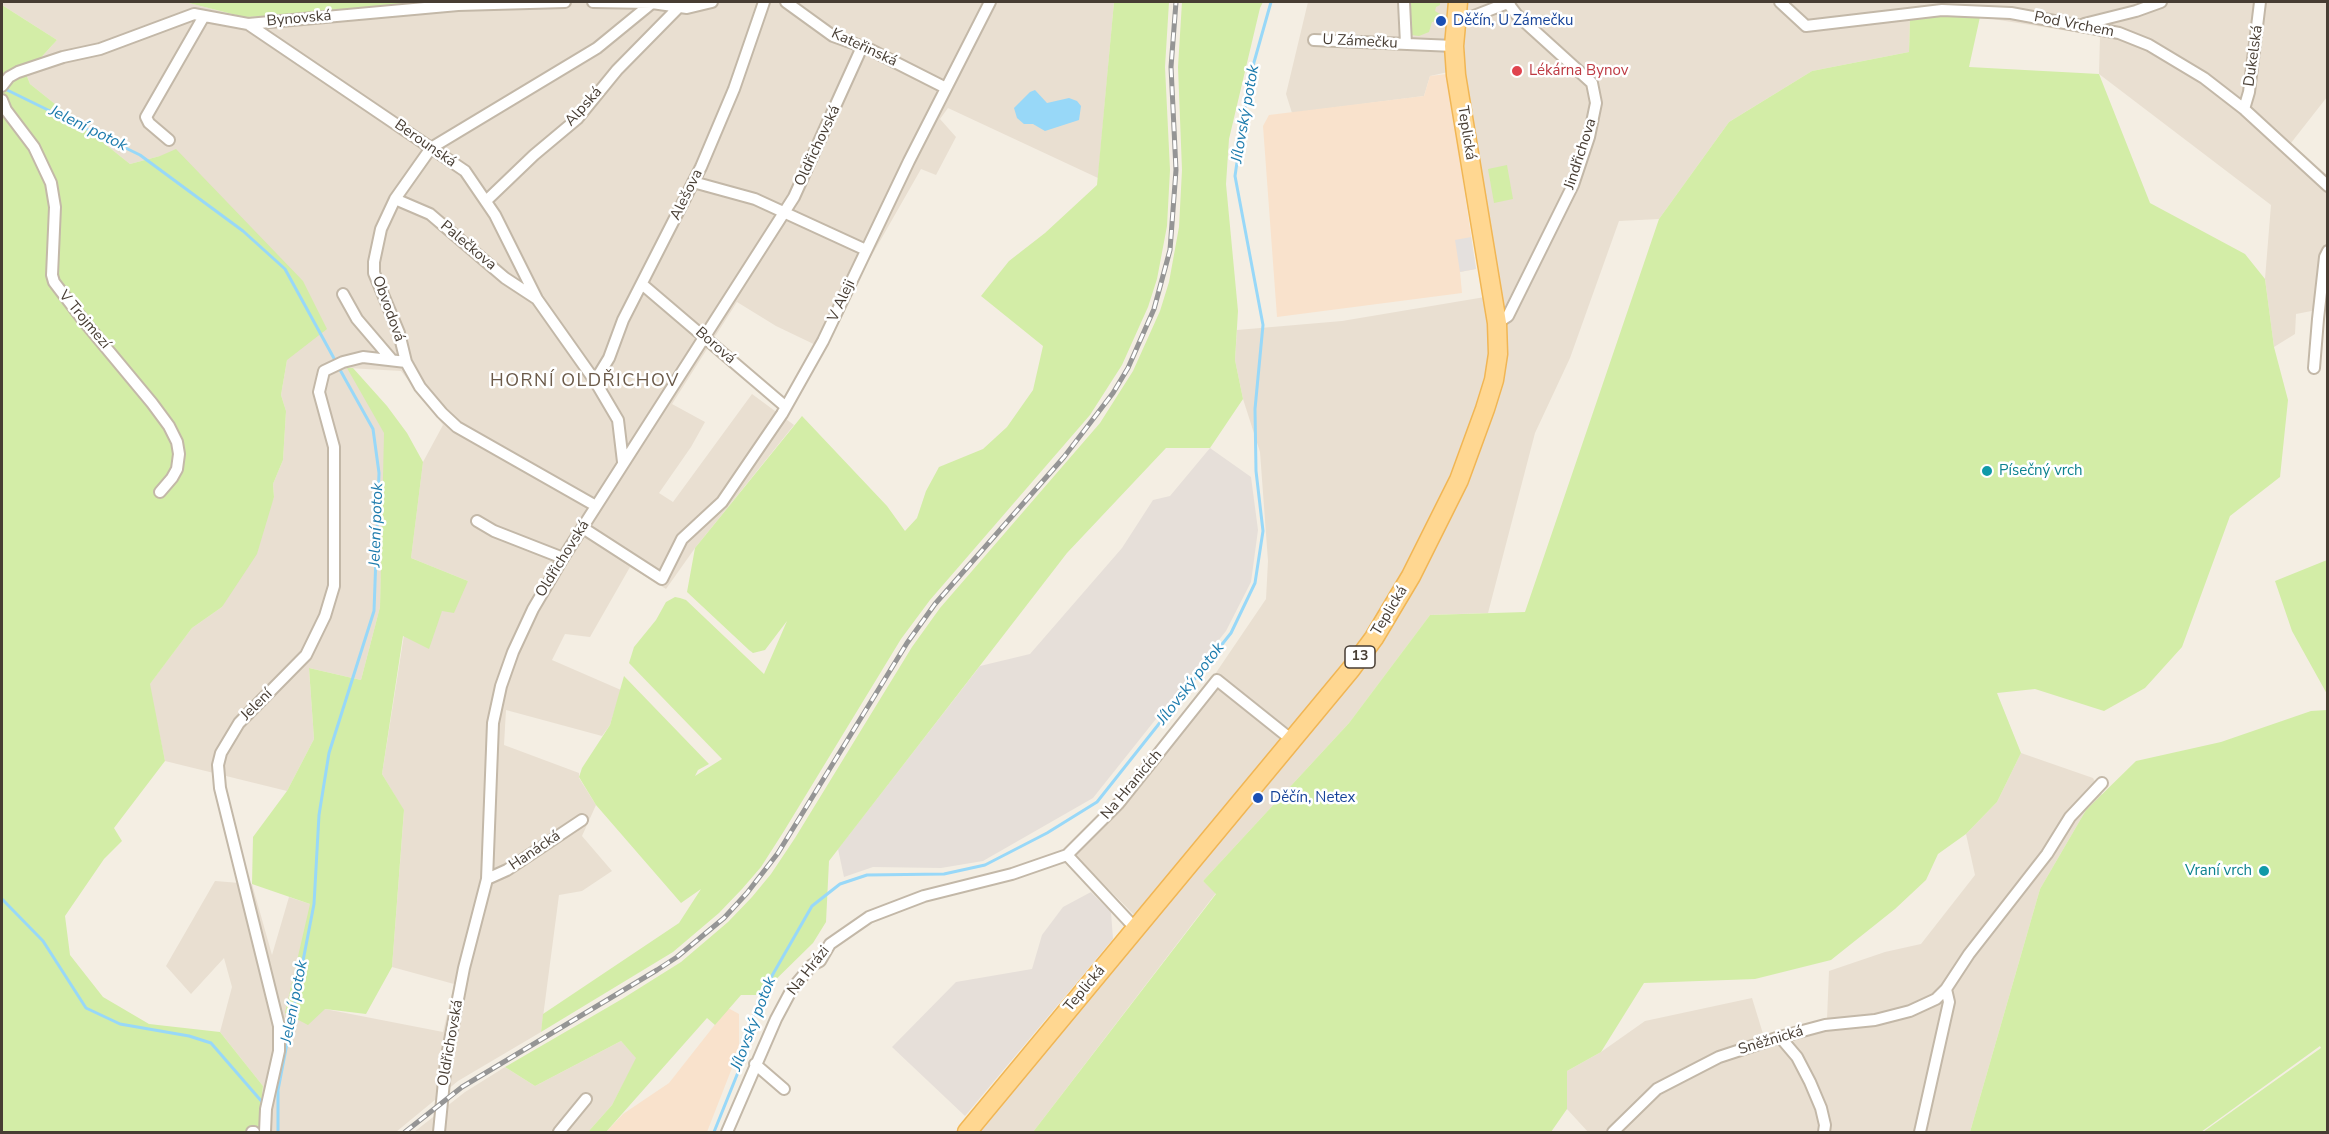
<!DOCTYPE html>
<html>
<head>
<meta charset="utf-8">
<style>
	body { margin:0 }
	#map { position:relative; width:2329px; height:1134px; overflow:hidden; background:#f4eee3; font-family:"Nunito Sans",sans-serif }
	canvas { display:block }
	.frame { position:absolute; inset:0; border:3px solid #473d33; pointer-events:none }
</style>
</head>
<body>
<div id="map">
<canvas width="2329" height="1134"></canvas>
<div class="frame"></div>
</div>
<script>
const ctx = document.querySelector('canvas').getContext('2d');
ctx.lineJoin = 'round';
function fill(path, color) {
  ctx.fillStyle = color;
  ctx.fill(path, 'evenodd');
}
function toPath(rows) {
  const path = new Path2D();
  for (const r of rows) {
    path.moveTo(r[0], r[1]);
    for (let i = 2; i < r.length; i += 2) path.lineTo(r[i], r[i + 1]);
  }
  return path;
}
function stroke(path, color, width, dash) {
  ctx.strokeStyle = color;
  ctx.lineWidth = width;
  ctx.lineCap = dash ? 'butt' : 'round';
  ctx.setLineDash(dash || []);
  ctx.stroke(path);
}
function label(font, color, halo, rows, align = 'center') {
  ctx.font = font + ' "Nunito Sans",sans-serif';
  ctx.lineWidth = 5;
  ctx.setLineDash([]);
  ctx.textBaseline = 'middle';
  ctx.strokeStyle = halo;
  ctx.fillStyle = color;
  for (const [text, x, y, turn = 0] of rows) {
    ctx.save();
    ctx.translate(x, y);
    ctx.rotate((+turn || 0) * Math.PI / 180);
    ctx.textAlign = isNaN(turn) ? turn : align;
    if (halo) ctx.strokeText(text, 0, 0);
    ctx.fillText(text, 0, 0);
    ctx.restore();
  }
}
fill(toPath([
	[2,2,185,2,244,17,477,2,1114,2,1098,178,948,108,940,119,956,137,936,175,921,169,868,262,824,349,776,326,737,302,672,404,705,422,691,447,659,493,673,502,752,394,794,425,695,548,666,589,630,567,590,637,565,634,552,660,621,690,610,725,602,736,506,710,504,745,579,773,579,778,596,805,582,836,612,871,582,891,559,895,541,1032,458,1081,396,1132,267,1132,259,1123,263,1086,220,1032,232,987,224,958,191,994,166,966,215,881,252,884,272,955,289,897,310,904,325,1009,443,1032,454,984,392,967,404,811,382,774,404,635,442,611,468,581,411,558,423,462,443,425,401,371,348,368,385,433,380,607,361,680,309,668,314,739,287,791,165,761,149,685,192,628,222,607,274,497,273,484,283,460,286,411,281,395,287,360,160,156,130,164,30,84,26,74,57,40,2,5],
	[1308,2,2327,2,2327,97,2291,143,2327,175,2327,308,2296,314,2295,334,2274,347,2265,279,2271,205,2099,74,2100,36,1980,17,1937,16,1910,20,1909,52,1812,71,1729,122,1659,219,1619,221,1570,358,1535,433,1488,613,1430,615,1349,723,1203,881,1216,893,1033,1132,974,1132,1144,925,1075,855,1131,798,1266,599,1268,561,1260,452,1243,399,1235,360,1237,330,1342,321,1485,297,1448,72,1430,76,1424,96,1292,113,1286,94],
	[2021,753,2093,778,2102,795,2086,810,2040,889,1970,1132,1588,1132,1567,1109,1567,1071,1601,1052,1645,1021,1752,998,1764,1037,1827,1019,1829,971,1885,952,1921,944,1975,875,1966,834,1997,802],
	[621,1041,637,1058,612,1105,588,1132,414,1132,465,1092,505,1067,535,1086]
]), '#e9dfd1');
fill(toPath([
	[1447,74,1476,269,1460,272,1462,293,1277,317,1263,126,1269,115,1424,96,1430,76],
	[728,1008,739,1014,739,1050,707,1132,606,1132,623,1114,669,1083]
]), '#f9e2cc');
fill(toPath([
	[1210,448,1251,477,1258,530,1251,582,1226,631,1093,798,983,861,941,868,873,867,844,877,838,849,980,666,1030,654,1122,548,1153,500,1170,496],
	[1091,892,1111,912,1113,939,965,1116,892,1047,956,982,1032,969,1042,935,1063,907]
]), '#e6dfd9');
fill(toPath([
	[185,2,477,2,475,9,244,17],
	[1114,2,1169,2,1165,67,1170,170,1167,226,1157,279,1148,307,1122,365,1090,415,930,600,901,639,784,831,761,867,742,889,719,913,673,952,541,1032,543,1014,679,923,701,889,681,903,596,805,579,777,582,768,610,725,624,676,709,764,698,770,695,776,722,759,629,663,634,647,656,620,666,602,675,597,680,598,686,600,764,674,787,621,765,650,753,653,749,650,687,592,695,548,802,416,887,506,905,531,917,518,926,491,939,467,983,449,1007,427,1033,390,1043,346,981,296,1009,261,1045,233,1097,185],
	[1182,2,1263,2,1260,8,1229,139,1226,184,1238,311,1235,360,1243,399,1210,448,1166,448,1067,553,829,861,826,922,813,943,760,995,741,995,715,1025,707,1018,606,1132,588,1132,612,1105,636,1058,621,1041,535,1086,505,1067,622,999,681,962,728,922,752,897,771,874,795,838,912,647,940,608,1100,423,1133,371,1160,311,1169,282,1179,227,1182,170,1178,67],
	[1408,2,1440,2,1440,5,1436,7,1435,11,1440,14,1437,21,1432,22,1429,32,1419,36,1411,35],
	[2,5,57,40,26,74,30,84,130,164,160,156,176,149,303,281,327,329,287,360,281,395,286,411,283,460,273,484,274,497,257,554,222,607,192,628,150,684,165,761,114,828,122,841,104,859,65,916,70,955,103,997,149,1024,220,1032,263,1086,259,1123,267,1132,2,1132],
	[1937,16,1980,17,1969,67,2099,74,2150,203,2245,254,2265,279,2274,347,2288,400,2280,477,2230,516,2182,647,2145,688,2104,711,2035,689,1997,693,2021,753,1997,802,1966,834,1938,854,1926,880,1895,909,1831,960,1755,979,1644,983,1601,1052,1567,1071,1567,1109,1551,1132,1033,1132,1216,894,1203,881,1349,723,1430,615,1525,612,1659,219,1729,122,1812,71,1909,52,1910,19],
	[1507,165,1513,199,1494,203,1488,169],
	[347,368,353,368,387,406,407,433,423,462,411,558,468,581,454,613,442,611,429,649,403,636,382,774,404,810,392,967,366,1014,325,1009,308,1025,285,1013,310,904,252,884,253,837,287,791,314,739,309,668,361,680,380,607,384,433],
	[2327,560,2327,694,2292,631,2275,581],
	[2327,710,2327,1132,2203,1132,2321,1048,2320,1046,2201,1132,1970,1132,2040,889,2086,810,2136,761,2221,742,2311,711]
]), '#d3eda7');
fill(toPath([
	[1471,237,1476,269,1460,272,1455,240]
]), '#e4e0dd');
fill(toPath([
	[1035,90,1047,103,1069,98,1077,101,1081,106,1079,120,1045,131,1033,124,1024,124,1017,118,1014,108,1030,92]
]), '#98d8f8');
stroke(toPath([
	[3,88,140,155,243,231,285,269,336,362],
	[2,899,43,941,86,1008,120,1024,189,1036,211,1043,263,1103],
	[278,1132,278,1090,314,904,319,815,329,753,374,611,379,473,373,429,339,368],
	[714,1132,743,1060,754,1015,769,981,812,906,840,884,867,875,944,874,985,865,1047,833,1097,802,1231,633,1255,583,1263,531,1256,471,1255,409,1263,325,1235,176,1249,80,1271,2]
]), '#98d8f8', 3);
const minor = toPath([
	[593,2,652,3,687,8,712,2],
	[786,2,833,36,869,49,946,88],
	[1404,2,1406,44],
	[1780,2,1806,26,1942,10,2011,13,2119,33,2149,45,2204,78,2244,109,2328,186],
	[1456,23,1510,2],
	[248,24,458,5,565,2],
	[2084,24,2136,11,2161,2],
	[1314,40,1454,46],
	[2,86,9,77,18,72,63,57,100,49,194,14,248,24,465,171,495,215,537,299,595,381,618,420,623,462],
	[2,100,6,110,34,147,51,183,55,207,52,275,54,282,83,320,152,403,169,426,177,442,179,454,177,469,172,478,160,492],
	[2244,109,2249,92,2260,2],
	[169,140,149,123,146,117,204,16],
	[693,182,755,199,866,250],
	[395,199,430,214,505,278,537,299],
	[486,201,534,155,577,119,617,70,678,8],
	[643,285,786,407],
	[343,294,357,319,392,360],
	[1497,323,1508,316,1573,185,1589,137,1596,103,1592,83,1517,15,1507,2],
	[2314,368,2318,319,2325,257,2328,251],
	[595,381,609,358,623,320,701,167,734,89,764,2],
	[596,506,457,427,442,413,420,387,406,362,399,333,374,273,374,262,381,229,395,199,431,148,597,48,652,3],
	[477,521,494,531,563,558],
	[583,528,662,579,682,539,722,502,782,414,823,341,909,161,990,2],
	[487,879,507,870,582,820],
	[1136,929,1067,855,1119,803,1217,680,1292,740],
	[1780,1037,1797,1057,1810,1082,1821,1108,1825,1125,1824,1132],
	[755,1064,784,1089],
	[252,1132,254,1132],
	[265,1132,266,1109,279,1051,279,1026,220,788,218,765,221,753,239,723,306,655,325,616,334,586,334,447,319,392,324,371,343,362,363,357,406,362],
	[439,1132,446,1061,464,968,487,879,493,723,501,686,513,652,533,609,563,558,794,197,862,47],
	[559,1132,586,1099],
	[727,1132,776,1019,792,989,812,965,820,961,830,944,869,917,924,896,1012,874,1067,855],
	[1613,1132,1657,1089,1719,1057,1780,1037,1825,1025,1875,1020,1910,1011,1936,999,1946,989,1969,954,2047,854,2070,817,2102,783],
	[1920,1132,1949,1002,1946,989]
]);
const primary = toPath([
	[967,1132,1351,669,1374,638,1411,576,1459,480,1485,409,1494,380,1498,354,1497,323,1456,75,1454,46,1458,2]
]);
stroke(minor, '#c3b8a8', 14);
stroke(primary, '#f1b654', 21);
stroke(minor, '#fff', 10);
stroke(primary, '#ffd791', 18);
const rail = toPath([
	[405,1132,462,1087,657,970,677,957,724,918,747,893,778,853,907,643,935,604,1064,457,1113,393,1128,368,1154,309,1170,250,1176,170,1171,67,1176,2]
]);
stroke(rail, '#959595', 5);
stroke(rail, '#fff', 3, [9]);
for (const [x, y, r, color] of [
	[1441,21,6,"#1a4fb4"],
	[1517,71,6,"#e0444e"],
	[1987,471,6,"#0f9aa8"],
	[1258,798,6,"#1a4fb4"],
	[2264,871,6,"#0f9aa8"]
]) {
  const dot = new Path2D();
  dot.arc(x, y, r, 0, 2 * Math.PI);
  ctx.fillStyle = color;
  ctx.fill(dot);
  stroke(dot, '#fff', 2);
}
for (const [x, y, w] of [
	[1360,657,30]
]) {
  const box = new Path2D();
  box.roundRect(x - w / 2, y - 11, w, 22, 4.5);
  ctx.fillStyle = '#fff';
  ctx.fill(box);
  stroke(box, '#473d33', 1.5);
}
label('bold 14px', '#473d33', null, [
	["13",1360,657]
]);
label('15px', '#473d33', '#fff', [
	["Bynovská",299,19,-5],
	["Pod Vrchem",2074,25,11],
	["U Zámečku",1360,42,3],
	["Kateřinská",864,48,25],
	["Dukelská",2254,56,-82],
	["Alpská",584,107,-48],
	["Teplická",1466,133,81],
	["Berounská",425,144,35],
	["Oldřichovská",818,146,-65],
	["Jindřichova",1581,154,-72],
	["Alešova",687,195,-64],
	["Palečkova",468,246,40],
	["V Aleji",842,301,-65],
	["Obvodová",388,309,70],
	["V Trojmezí",84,320,50],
	["Borová",715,346,41],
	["Oldřichovská",563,559,-58],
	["Teplická",1390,611,-59],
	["Jelení",257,705,-45],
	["Na Hranicích",1132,785,-50],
	["Hanácká",535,851,-34],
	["Na Hrázi",809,971,-52],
	["Teplická",1085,989,-50],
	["Sněžnická",1771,1041,-17],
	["Oldřichovská",451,1043,-80]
]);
label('15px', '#164399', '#fff', [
	["Děčín, U Zámečku",1453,21],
	["Děčín, Netex",1270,798]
], 'left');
label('15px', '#be3a42', '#fff', [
	["Lékárna Bynov",1529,71]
], 'left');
label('15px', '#0d838f', '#fff', [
	["Písečný vrch",1999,471],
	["Vraní vrch",2252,871,"right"]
], 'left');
label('italic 16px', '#1e7cad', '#fff', [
	["Jílovský potok",1246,114,-80],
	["Jelení potok",88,129,26],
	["Jelení potok",377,525,-88],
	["Jílovský potok",1191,684,-52],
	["Jelení potok",295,1002,-79],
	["Jílovský potok",754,1024,-69]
]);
ctx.letterSpacing = '1.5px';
label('18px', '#6b5a49', '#fff', [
	["HORNÍ OLDŘICHOV",585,382]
]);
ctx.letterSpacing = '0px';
</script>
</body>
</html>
